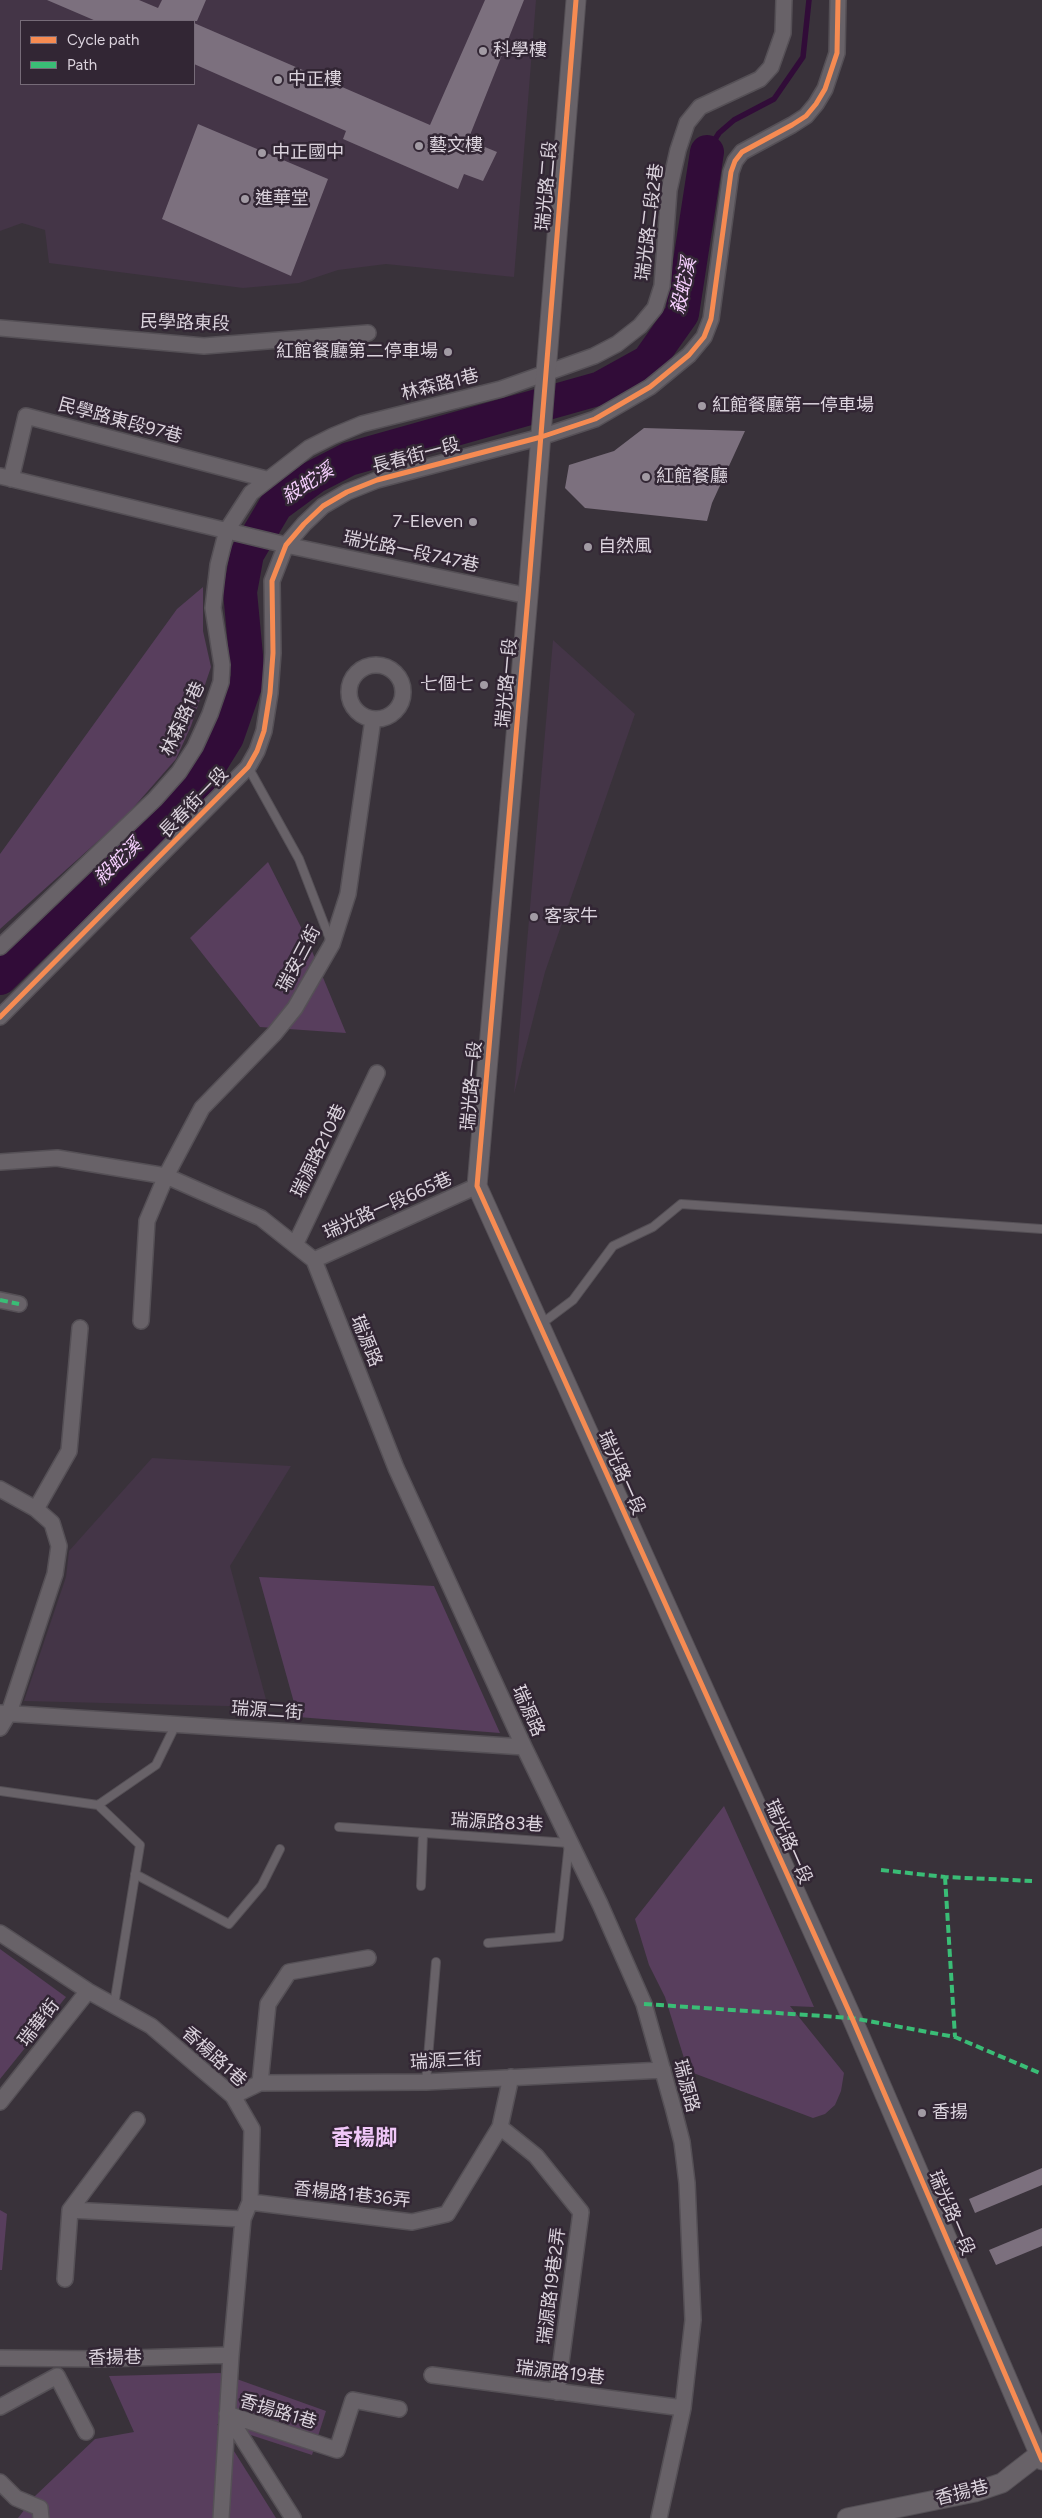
<!DOCTYPE html>
<html>
<head>
<meta charset="utf-8">
<style>
	body { margin:0 }
	#map { position:relative; width:1042px; height:2518px; overflow:hidden; background:#39323a; font-family:Figtree,sans-serif }
	canvas { display:block }
	.legend { position:absolute; left:20px; top:20px; width:175px; height:65px; box-sizing:border-box; background:#322634; border:1px solid #766b78; margin:0; padding:6px 9px; list-style:none; font-size:15px; color:#dbd3dd }
	.legend li { display:flex; align-items:center; gap:10px; height:25px }
	.legend b { width:25px; border:1px solid #766b78 }
</style>
</head>
<body>
<div id="map">
<canvas width="1042" height="2518"></canvas>
<ul class="legend">
<li><b style="height:6px;background:#f68b52"></b>Cycle path</li>
<li><b style="height:6px;background:#3abd76"></b>Path</li>
</ul>
</div>
<script>
const ctx = document.querySelector('canvas').getContext('2d');
ctx.lineJoin = 'round';
function fill(path, color) {
  ctx.fillStyle = color;
  ctx.fill(path, 'evenodd');
}
function toPath(rows) {
  const path = new Path2D();
  for (const r of rows) {
    if (r.length === 3) {
      path.moveTo(r[0] + r[2], r[1]);
      path.arc(r[0], r[1], r[2], 0, 2 * Math.PI);
      continue;
    }
    path.moveTo(r[0], r[1]);
    for (let i = 2; i < r.length; i += 2) path.lineTo(r[i], r[i + 1]);
  }
  return path;
}
function stroke(path, color, width, dash) {
  ctx.strokeStyle = color;
  ctx.lineWidth = width;
  ctx.lineCap = dash ? 'butt' : 'round';
  ctx.setLineDash(dash || []);
  ctx.stroke(path);
}
function label(font, color, halo, rows, align = 'center') {
  ctx.font = font + ' Figtree,"Noto Sans TC",sans-serif';
  ctx.lineWidth = 5;
  ctx.setLineDash([]);
  ctx.textBaseline = 'middle';
  ctx.strokeStyle = halo;
  ctx.fillStyle = color;
  for (const [text, x, y, turn = 0] of rows) {
    ctx.save();
    ctx.translate(x, y);
    ctx.rotate((+turn || 0) * Math.PI / 180);
    ctx.textAlign = isNaN(turn) ? turn : align;
    if (halo) ctx.strokeText(text, 0, 0);
    ctx.fillText(text, 0, 0);
    ctx.restore();
  }
}
fill(toPath([
	[0,0,536,0,514,277,386,264,338,270,299,283,243,288,49,263,45,230,22,223,0,231],
	[21,21,194,21,194,84,21,84],
	[553,640,635,714,545,972,514,1094],
	[152,1458,291,1466,230,1566,268,1707,24,1701,66,1577,69,1551]
]), '#443547');
fill(toPath([
	[203,587,203,631,211,667,191,726,176,759,126,816,0,929,0,854,177,609],
	[268,862,307,939,346,1033,260,1027,190,938],
	[259,1577,434,1586,500,1733,298,1717],
	[724,1806,814,2007,790,2006,844,2073,841,2091,835,2105,825,2114,813,2118,688,2071,665,1997,649,1965,635,1919],
	[0,1949,66,1997,0,2079],
	[0,2210,7,2214,2,2270,0,2270],
	[220,2373,326,2411,312,2455,217,2424,276,2518,18,2518,35,2496,95,2439,134,2432,109,2376]
]), '#583e5d');
stroke(toPath([
	[707,152,719,133,734,120,774,99,803,57,809,0]
]), '#310c38', 5.5);
stroke(toPath([
	[0,978,198,784,227,737,248,677,240,592,247,554,276,505,314,477,349,459,601,388,648,362,682,314,707,152]
]), '#310c38', 34);
fill(toPath([
	[47,0,139,0,158,8,162,0,206,0,197,21,96,21],
	[485,0,524,0,468,140,497,152,483,181,464,174,458,189,343,139,346,131,194,64,194,23,430,125],
	[198,124,328,179,291,276,162,219],
	[644,428,745,431,712,503,707,521,585,508,565,488,569,465,614,451],
	[1042,2168,1042,2185,975,2213,969,2199],
	[1042,2228,1042,2246,996,2265,989,2250]
]), '#7c707e');
const service = toPath([
	[248,767,299,859,331,942],
	[541,1324,573,1300,613,1246,653,1227,681,1204,1042,1229],
	[0,1791,98,1805,140,1845,114,2005],
	[98,1805,156,1765,176,1724],
	[339,1827,569,1843,559,1937,488,1943],
	[135,1874,229,1924,262,1885,280,1849],
	[421,1886,423,1834],
	[426,2082,436,1962]
]);
const minor = toPath([
	[0,328,204,346,368,333],
	[0,476,286,545,528,596],
	[11,479,26,416,266,479],
	[376,692,27],
	[0,947,155,799,179,772,195,747,210,714,221,682,222,665,213,608,218,565,227,530,251,493,309,448,333,436,362,424,501,389,594,356,617,344,640,326,655,308,662,286,669,190,678,150,687,123,700,107,760,79,771,67,783,33,784,0],
	[0,1017,248,767,257,751,264,731,270,693,273,653,272,581,286,545,304,524,323,506,347,492,377,480,541,437,595,419,650,387,689,355,704,337,711,319,731,172,735,161,742,152,792,125,806,116,816,104,825,89,837,53,838,0],
	[0,1162,57,1158,166,1176,261,1218,314,1260,396,1468,524,1747,600,1904,644,2004,673,2107,682,2142,687,2183,693,2320,683,2408,659,2518],
	[295,1245,377,1073],
	[314,1260,477,1186],
	[0,1300,19,1304],
	[141,1321,147,1221,166,1176,202,1108,274,1034,295,1008,332,944,348,894,373,719],
	[0,1489,36,1509,52,1523,59,1546,55,1574,9,1713,0,1728],
	[36,1509,69,1451,80,1328],
	[0,1713,524,1747],
	[0,1933,88,1991,151,2026,233,2096,252,2129,250,2202,243,2219,231,2355,221,2518],
	[260,2083,268,2004,289,1972,368,1958],
	[233,2096,260,2083,426,2082,663,2070],
	[0,2102,88,1991],
	[500,2127,536,2156,581,2212,557,2392],
	[250,2202,412,2222,447,2214,500,2127,511,2077],
	[70,2210,243,2219],
	[65,2279,70,2210,137,2120],
	[0,2358,102,2359,231,2355],
	[432,2375,683,2408],
	[0,2407,57,2376,86,2432],
	[227,2414,337,2450,353,2400,399,2409],
	[227,2414,293,2518],
	[0,2482,16,2498,40,2508,41,2518]
]);
const tertiary = toPath([
	[576,0,528,596,477,1186,852,2018,1042,2460],
	[847,2518,975,2492,1002,2483,1042,2452]
]);
stroke(service, '#555056', 10);
stroke(minor, '#555056', 18);
stroke(tertiary, '#555056', 21);
stroke(service, '#686268', 8);
stroke(minor, '#686268', 15);
stroke(tertiary, '#686268', 19);
stroke(toPath([
	[0,1300,19,1304],
	[881,1870,945,1877,1032,1881],
	[945,1877,955,2037],
	[644,2004,852,2018,955,2037,1042,2074]
]), '#3abd76', 4, [8, 4]);
stroke(toPath([
	[576,0,528,596,477,1186,852,2018,1042,2460],
	[0,1017,248,767,257,751,264,731,270,693,273,653,272,581,286,545,304,524,323,506,347,492,377,480,541,437,595,419,650,387,689,355,704,337,711,319,731,172,735,161,742,152,792,125,806,116,816,104,825,89,837,53,838,0]
]), '#f68b52', 5);
for (const [x, y, r, color] of [
	[483,51,5,"#a29ba4"],
	[278,80,5,"#a29ba4"],
	[419,146,5,"#a29ba4"],
	[262,153,5,"#a29ba4"],
	[245,199,5,"#a29ba4"],
	[448,352,5,"#a29ba4"],
	[702,406,5,"#a29ba4"],
	[646,477,5,"#a29ba4"],
	[473,522,5,"#a29ba4"],
	[588,547,5,"#a29ba4"],
	[484,685,5,"#a29ba4"],
	[534,917,5,"#a29ba4"],
	[922,2113,5,"#a29ba4"]
]) {
  const dot = new Path2D();
  dot.arc(x, y, r, 0, 2 * Math.PI);
  ctx.fillStyle = color;
  ctx.fill(dot);
  stroke(dot, '#322634', 2);
}
label('18px', '#dbd3dd', '#322634', [
	["科學樓",493,51],
	["中正樓",288,80],
	["藝文樓",429,146],
	["中正國中",272,153],
	["進華堂",255,199],
	["紅館餐廳第二停車場",438,352,"right"],
	["紅館餐廳第一停車場",712,406],
	["紅館餐廳",656,477],
	["7-Eleven",463,522,"right"],
	["自然風",598,547],
	["七個七",474,685,"right"],
	["客家牛",544,917],
	["香揚",932,2113]
], 'left');
label('18px', '#dbd3dd', '#322634', [
	["瑞光路二段",547,186,-85],
	["瑞光路二段2巷",650,222,-83],
	["民學路東段",185,323,2],
	["林森路1巷",440,385,-14],
	["民學路東段97巷",120,421,15],
	["長春街一段",416,456,-15],
	["瑞光路一段747巷",411,552,12],
	["瑞光路一段",507,683,-85],
	["林森路1巷",183,719,-65],
	["長春街一段",194,803,-46],
	["瑞安三街",299,959,-62],
	["瑞光路一段",472,1086,-85],
	["瑞源路210巷",319,1151,-64],
	["瑞光路一段665巷",388,1206,-24],
	["瑞源路",366,1341,68],
	["瑞光路一段",621,1473,66],
	["瑞源二街",267,1711,4],
	["瑞源路",528,1711,66],
	["瑞源路83巷",497,1823,3],
	["瑞光路一段",788,1842,66],
	["瑞華街",39,2023,-52],
	["香楊路1巷",214,2057,42],
	["瑞源三街",446,2061,-3],
	["瑞源路",686,2086,75],
	["香楊路1巷36弄",352,2195,6],
	["瑞光路一段",951,2213,67],
	["瑞源路19巷2弄",552,2286,-83],
	["香揚巷",115,2358,-1],
	["瑞源路19巷",560,2373,7],
	["香揚路1巷",278,2412,17],
	["香揚巷",962,2493,-14]
]);
label('italic 19px', '#f7d0ff', '#322634', [
	["殺蛇溪",684,286,-78],
	["殺蛇溪",308,484,-33],
	["殺蛇溪",118,862,-44]
]);
label('bold 22px', '#f0c7f8', '#322634', [
	["香楊脚",364,2139]
]);
</script>
</body>
</html>
